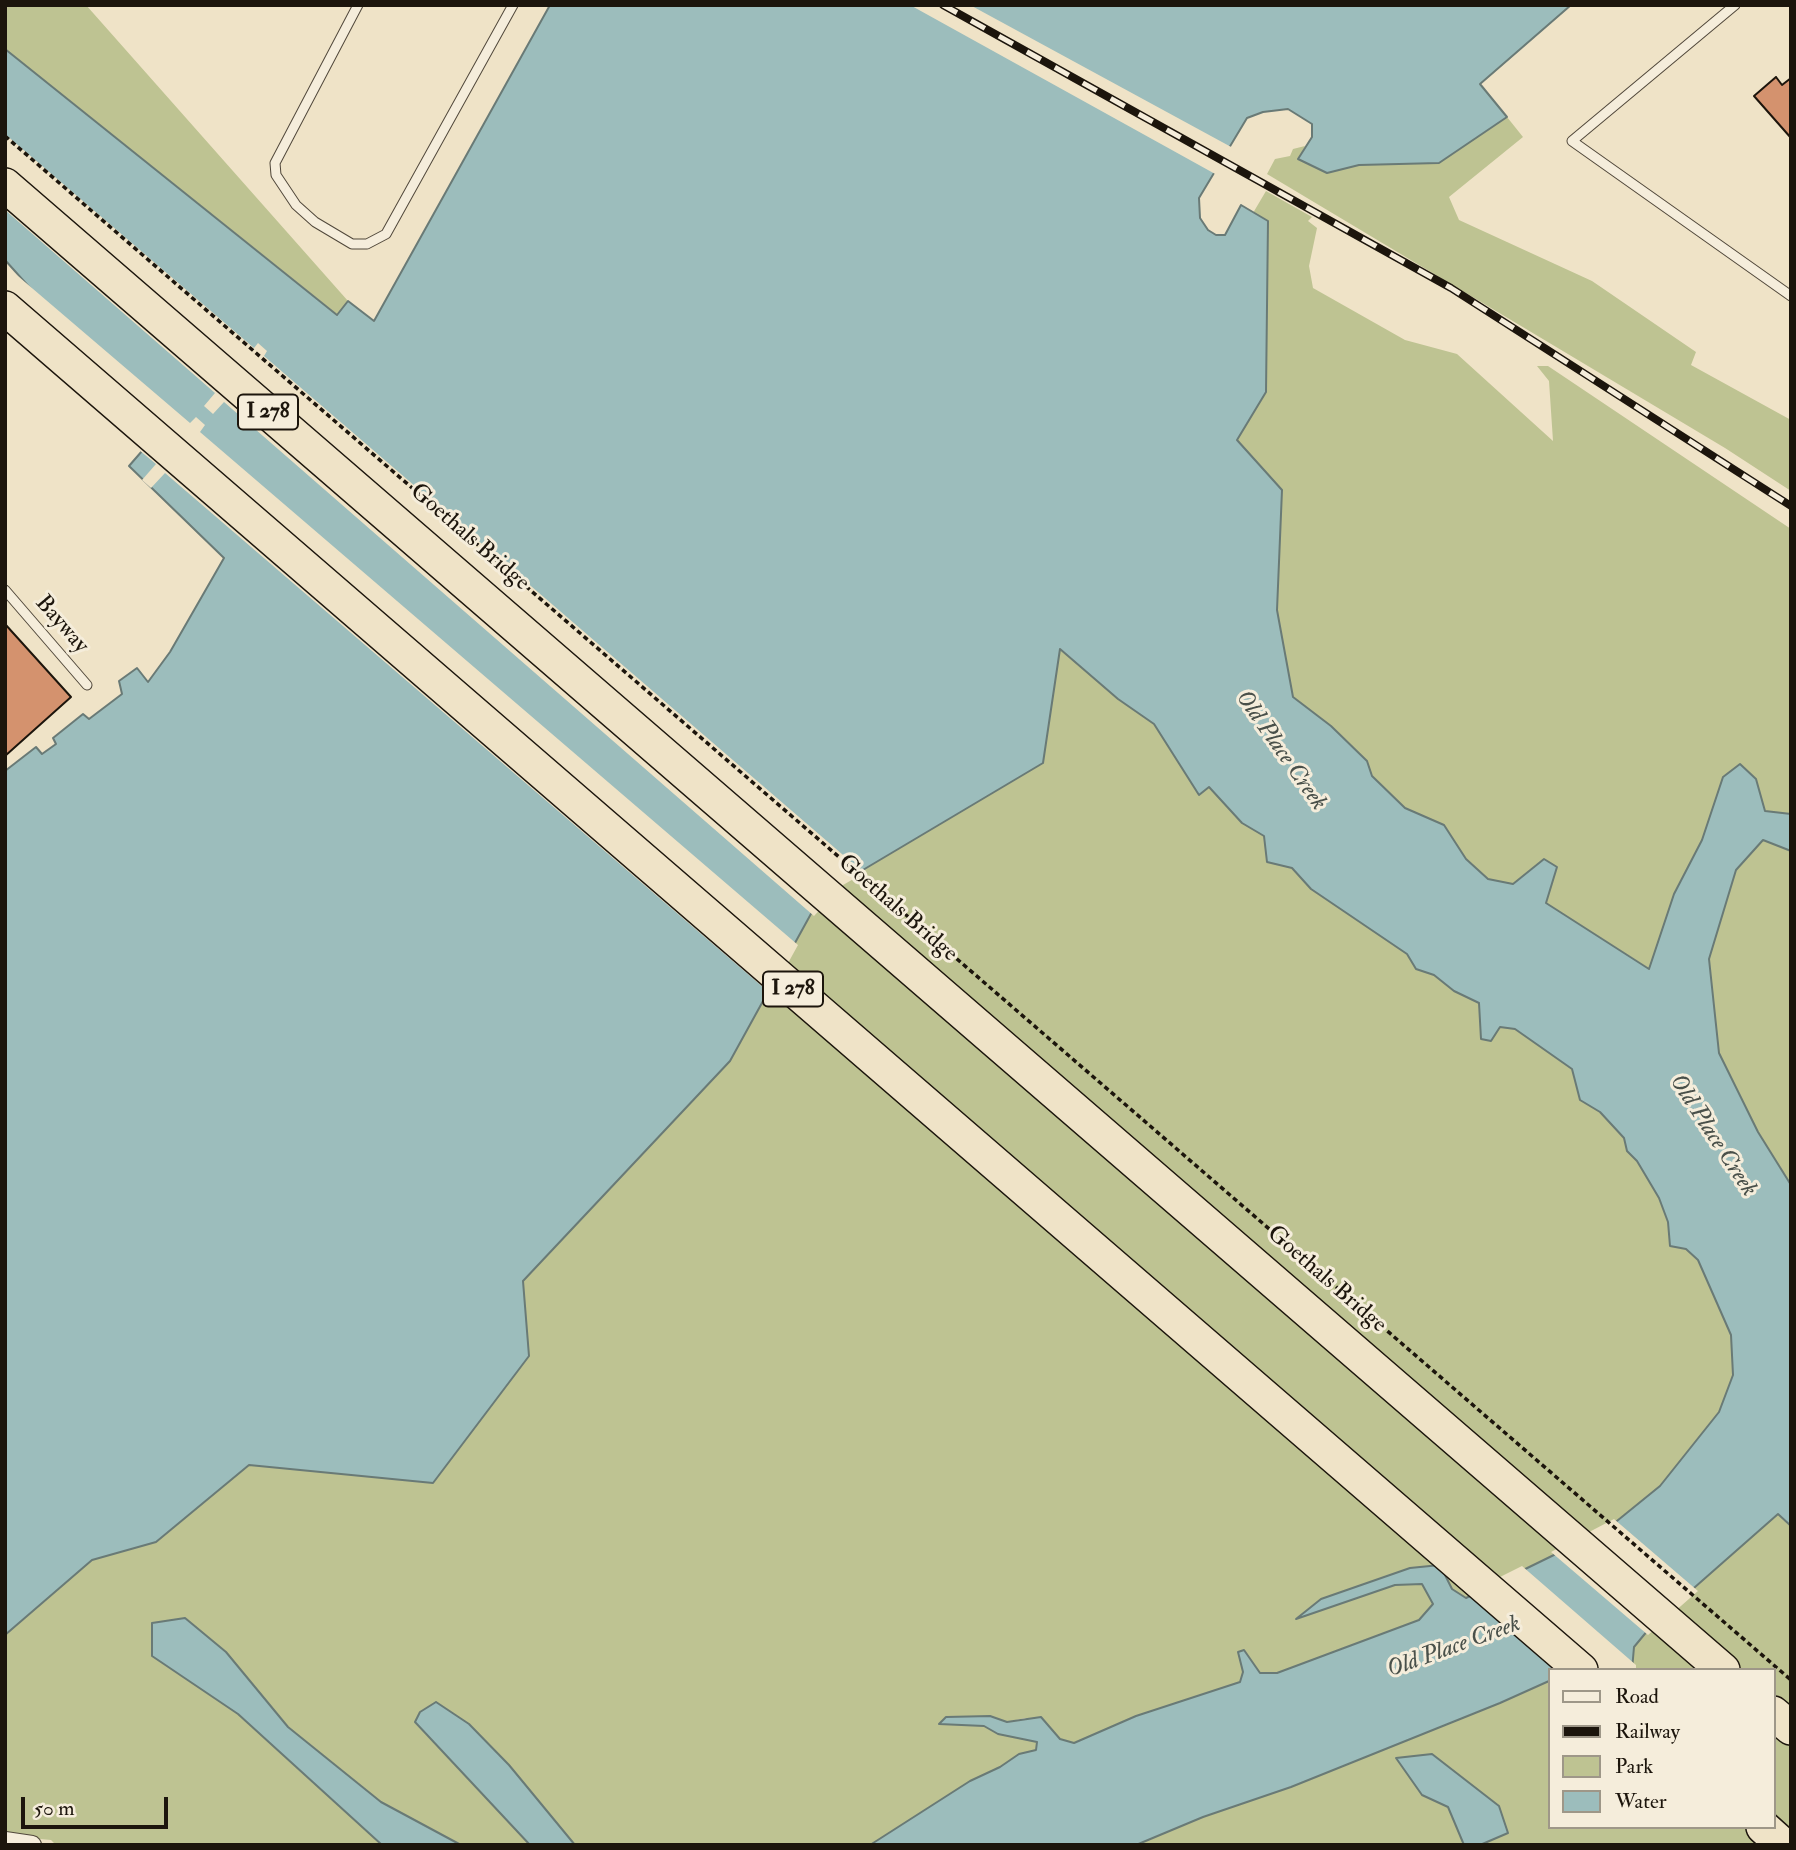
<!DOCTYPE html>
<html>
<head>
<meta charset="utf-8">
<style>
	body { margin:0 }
	#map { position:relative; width:1796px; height:1850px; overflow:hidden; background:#efe3c7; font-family:"IM FELL Double Pica",serif }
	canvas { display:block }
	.frame { position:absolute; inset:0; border:7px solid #1c150c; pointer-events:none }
	.legend { position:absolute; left:1548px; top:1668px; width:228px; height:161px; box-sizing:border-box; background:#f5eddb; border:2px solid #9e9788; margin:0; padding:9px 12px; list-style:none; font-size:21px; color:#1c150c }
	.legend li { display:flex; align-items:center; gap:14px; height:35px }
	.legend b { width:35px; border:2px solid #9e9788 }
	.scale { position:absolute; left:21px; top:1797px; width:147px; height:32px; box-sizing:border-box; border:4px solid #1c150c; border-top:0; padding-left:9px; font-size:21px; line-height:24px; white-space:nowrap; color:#1c150c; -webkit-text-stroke:5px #f5eddb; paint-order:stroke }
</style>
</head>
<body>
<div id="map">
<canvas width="1796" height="1850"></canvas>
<div class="frame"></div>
<ul class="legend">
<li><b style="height:9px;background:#f5eddb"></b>Road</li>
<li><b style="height:9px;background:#1c150c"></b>Railway</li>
<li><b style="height:19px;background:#bec392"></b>Park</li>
<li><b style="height:19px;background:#9cbdbc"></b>Water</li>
</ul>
<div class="scale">50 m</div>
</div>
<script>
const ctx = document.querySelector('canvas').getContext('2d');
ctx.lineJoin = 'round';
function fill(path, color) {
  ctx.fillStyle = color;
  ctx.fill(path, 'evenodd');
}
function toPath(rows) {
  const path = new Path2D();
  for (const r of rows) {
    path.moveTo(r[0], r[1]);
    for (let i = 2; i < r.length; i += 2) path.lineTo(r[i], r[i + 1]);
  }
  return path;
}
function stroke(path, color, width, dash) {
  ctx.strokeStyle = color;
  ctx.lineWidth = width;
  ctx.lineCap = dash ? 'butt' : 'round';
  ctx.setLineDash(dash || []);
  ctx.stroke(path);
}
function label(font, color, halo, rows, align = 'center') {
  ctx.font = font + ' "IM FELL Double Pica",serif';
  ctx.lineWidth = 6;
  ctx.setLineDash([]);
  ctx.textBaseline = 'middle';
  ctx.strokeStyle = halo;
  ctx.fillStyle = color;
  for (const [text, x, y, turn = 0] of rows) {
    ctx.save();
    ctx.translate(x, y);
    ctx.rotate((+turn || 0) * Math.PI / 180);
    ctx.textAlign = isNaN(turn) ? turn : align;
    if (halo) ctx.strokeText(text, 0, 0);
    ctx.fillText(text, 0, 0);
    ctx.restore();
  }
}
fill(toPath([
	[5,5,86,5,348,301,338,315,5,49],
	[1507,117,1523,137,1449,197,1459,220,1592,281,1696,352,1691,365,1791,420,1791,491,1725,448,1267,174,1275,159,1290,156,1293,149,1305,146,1299,159,1327,173,1359,165,1439,163],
	[1266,191,1312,217,1308,221,1317,228,1309,266,1313,288,1405,340,1457,354,1553,441,1549,381,1537,366,1548,366,1791,529,1791,814,1765,811,1756,779,1723,777,1702,840,1674,894,1650,969,1546,903,1557,867,1513,884,1488,879,1466,859,1444,825,1405,808,1372,776,1367,761,1331,726,1293,697,1277,610,1281,490,1237,440,1266,392,1266,220,1253,213],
	[1060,649,1118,699,1154,724,1199,795,1208,786,1242,823,1264,836,1267,862,1292,868,1311,889,1407,954,1417,969,1434,975,1454,991,1479,1003,1500,1027,1515,1029,1572,1069,1580,1100,1600,1112,1624,1138,1627,1151,1637,1161,1659,1198,1668,1222,1670,1246,1686,1249,1698,1260,1731,1335,1733,1375,1719,1412,1660,1486,1607,1529,1466,1598,1410,1568,1321,1599,1298,1618,1395,1585,1422,1584,1433,1604,1419,1620,1277,1673,1260,1673,1244,1650,1239,1652,1243,1673,1240,1682,1136,1716,1073,1743,1060,1739,1025,1718,1007,1722,990,1716,940,1724,984,1726,998,1734,1038,1742,1036,1750,1019,1754,1000,1767,970,1781,870,1845,575,1845,509,1765,415,1723,530,1845,461,1845,381,1802,288,1727,226,1652,152,1656,238,1714,382,1845,56,1845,51,1840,5,1836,5,1635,92,1560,156,1542,249,1465,433,1483,529,1356,523,1281,730,1061,812,912,841,883,1043,763],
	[1763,840,1791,851,1791,1185,1758,1132,1719,1053,1709,959,1736,870],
	[1791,1496,1791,1845,1480,1845,1508,1833,1422,1795,1448,1807,1464,1845,1136,1845,1203,1817,1291,1787,1549,1681,1549,1827,1773,1827,1773,1670,1632,1670,1634,1647,1653,1624,1778,1513]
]), '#bec392');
const water = toPath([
	[550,5,1571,5,1480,84,1507,117,1439,163,1359,165,1327,173,1298,159,1312,137,1312,124,1288,109,1263,112,1247,118,1199,198,1200,218,1208,230,1216,235,1225,235,1241,205,1268,221,1266,392,1237,440,1282,490,1277,610,1293,697,1331,726,1367,761,1372,776,1405,808,1444,825,1466,859,1488,879,1513,884,1544,859,1557,867,1546,903,1649,969,1674,894,1702,840,1723,777,1740,764,1756,779,1765,811,1791,814,1791,851,1763,840,1736,870,1709,959,1719,1053,1758,1132,1791,1185,1791,1526,1778,1514,1653,1624,1634,1647,1632,1670,1593,1662,1575,1670,1549,1670,1549,1681,1500,1703,1291,1787,1203,1817,1136,1845,870,1845,970,1781,1000,1767,1019,1754,1036,1750,1037,1742,998,1734,984,1726,939,1724,946,1717,990,1716,1007,1722,1041,1717,1060,1739,1074,1743,1136,1716,1240,1682,1243,1672,1238,1652,1244,1650,1260,1673,1277,1673,1419,1620,1433,1604,1422,1584,1395,1585,1296,1619,1321,1599,1410,1568,1440,1565,1452,1589,1466,1598,1607,1529,1660,1486,1719,1412,1733,1375,1731,1335,1698,1260,1686,1249,1670,1246,1668,1222,1659,1198,1637,1161,1627,1151,1624,1138,1600,1112,1580,1100,1572,1069,1515,1029,1500,1027,1491,1041,1481,1039,1479,1003,1454,991,1434,975,1416,969,1407,954,1311,889,1292,868,1267,862,1264,836,1242,823,1209,787,1199,795,1154,724,1118,699,1060,649,1043,763,841,883,812,912,730,1061,523,1281,529,1356,433,1483,249,1465,156,1542,92,1560,5,1635,5,771,36,747,42,754,56,744,53,738,83,714,89,719,122,694,119,681,137,668,148,682,170,652,224,558,129,466,149,443,133,403,5,260,5,49,337,315,348,301,374,321,550,5],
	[185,1618,226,1652,288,1727,381,1802,461,1845,382,1845,238,1714,152,1656,152,1623,185,1618],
	[436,1702,469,1724,509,1765,575,1845,530,1845,415,1722,420,1712,436,1702],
	[1432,1754,1499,1806,1508,1833,1480,1845,1464,1845,1448,1807,1422,1795,1396,1758,1432,1754]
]);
fill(water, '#9cbdbc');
stroke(water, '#697a76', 2);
fill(toPath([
	[910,5,970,5,1233,148,1217,175],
	[5,134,254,348,258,343,267,351,264,356,864,873,843,885,814,916,224,402,213,414,204,406,215,393,5,210],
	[5,265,190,423,196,417,205,425,200,432,798,945,771,994,165,473,151,488,142,480,156,464,139,450,145,443,129,403],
	[1614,1519,1698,1591,1648,1635,1551,1552],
	[1522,1566,1636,1665,1636,1670,1603,1670,1593,1666,1468,1593]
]), '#efe3c7');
const building = toPath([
	[1776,77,1782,85,1791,78,1791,138,1754,96,1776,77],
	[5,624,71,697,5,756,5,624]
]);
fill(building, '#d4926e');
stroke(building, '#1c150c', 2);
const service = toPath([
	[358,5,275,163,276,175,296,205,315,222,352,244,367,244,386,234,513,5],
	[1735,5,1572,141,1791,296],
	[5,590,87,685]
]);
const minor = toPath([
	[5,1841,32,1845]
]);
const motorway = toPath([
	[5,185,1723,1670],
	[5,308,1581,1670],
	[1773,1713,1791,1728],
	[1763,1827,1783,1845]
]);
stroke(service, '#51483b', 11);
stroke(minor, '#51483b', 20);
stroke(motorway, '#1c150c', 36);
stroke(toPath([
	[5,136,1791,1680]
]), '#1c150c', 3.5, [5, 3.5]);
stroke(service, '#f5eddb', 9);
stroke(minor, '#f5eddb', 18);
stroke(motorway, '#efe3c7', 33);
const rail = toPath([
	[943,5,1451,288,1791,506]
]);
stroke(rail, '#1c150c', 8);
stroke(rail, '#f5eddb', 5, [16]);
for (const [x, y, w] of [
	[268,412,60],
	[793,989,60]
]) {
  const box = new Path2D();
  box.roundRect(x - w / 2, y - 17.5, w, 35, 5);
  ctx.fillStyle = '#f5eddb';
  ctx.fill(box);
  stroke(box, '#1c150c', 2);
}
label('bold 21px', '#1c150c', null, [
	["I 278",268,412],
	["I 278",793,989]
]);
label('23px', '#1c150c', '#f5eddb', [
	["Goethals Bridge",469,538,41],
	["Bayway",61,625,49],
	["Goethals Bridge",897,909,41],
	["Goethals Bridge",1326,1280,41]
]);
label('italic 24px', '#49504a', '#f5eddb', [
	["Old Place Creek",1280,751,55],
	["Old Place Creek",1712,1136,57],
	["Old Place Creek",1454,1648,-20]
]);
</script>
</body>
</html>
